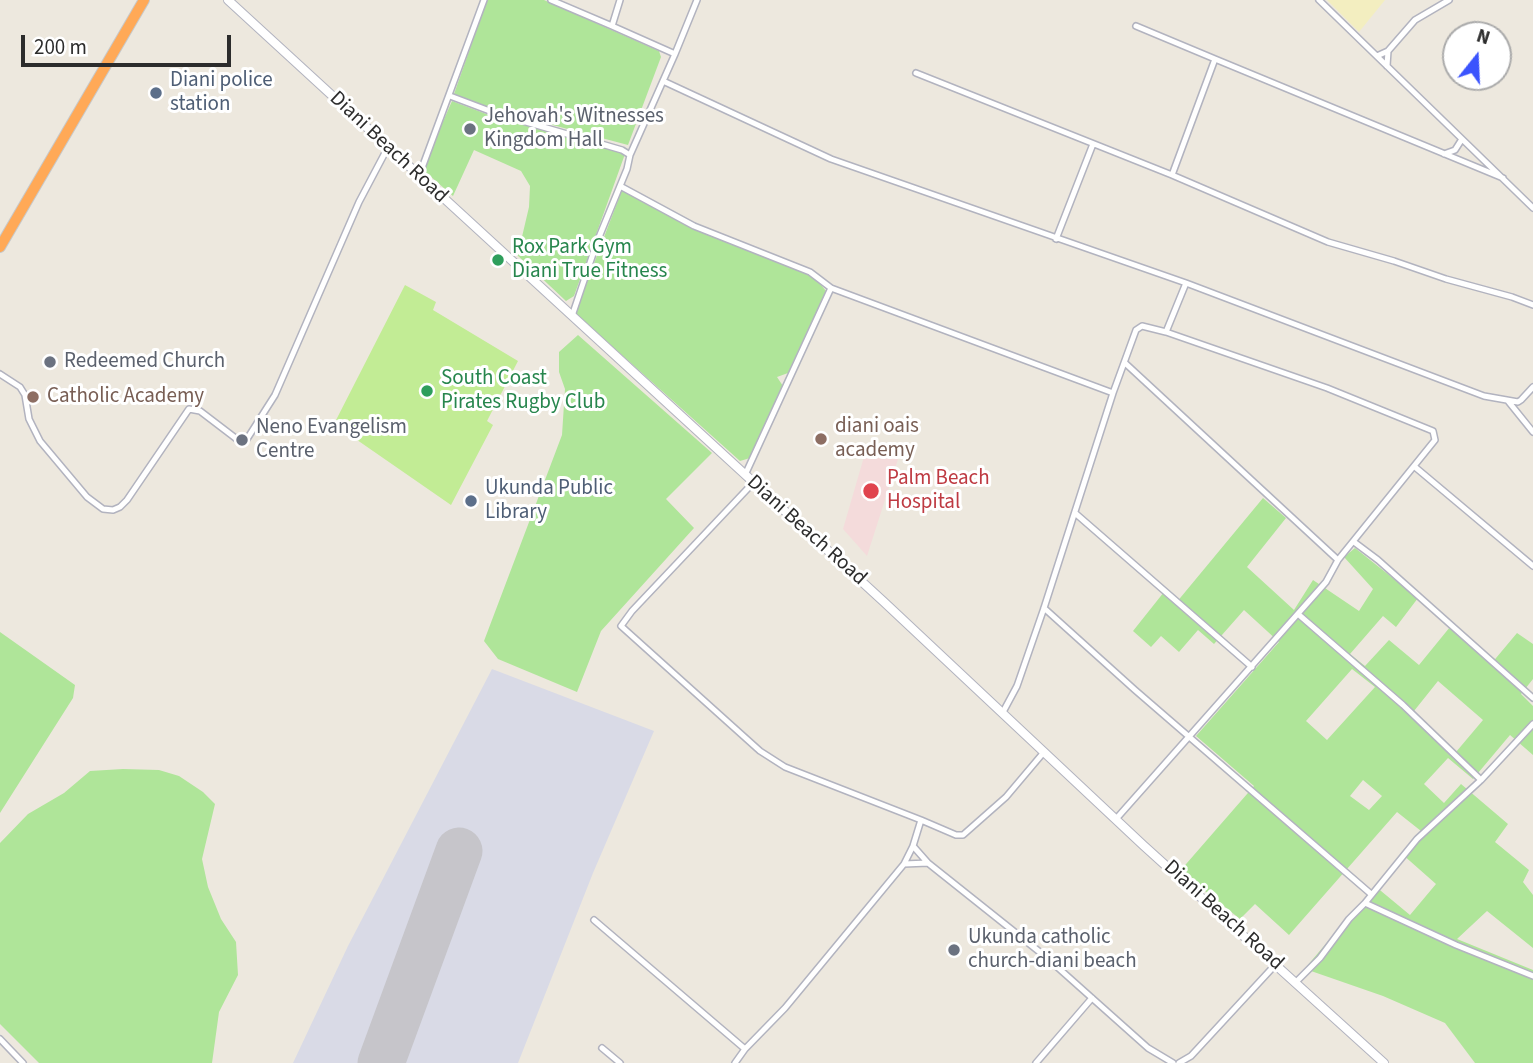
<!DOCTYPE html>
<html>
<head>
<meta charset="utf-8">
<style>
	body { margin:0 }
	#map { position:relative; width:1533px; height:1063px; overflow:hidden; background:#ede8de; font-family:"Source Sans 3",sans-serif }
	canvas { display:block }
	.north { position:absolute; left:1442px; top:21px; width:70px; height:70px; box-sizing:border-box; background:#fff; border:2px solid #ababab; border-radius:50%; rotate:18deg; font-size:19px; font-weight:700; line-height:28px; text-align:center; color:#2c2c2c }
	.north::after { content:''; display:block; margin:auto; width:24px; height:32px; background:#3b54fd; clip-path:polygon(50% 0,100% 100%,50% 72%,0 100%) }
	.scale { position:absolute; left:21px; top:35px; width:210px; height:32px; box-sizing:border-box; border:4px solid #2c2c2c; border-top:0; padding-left:9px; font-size:21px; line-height:24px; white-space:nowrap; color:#2c2c2c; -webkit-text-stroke:5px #fff; paint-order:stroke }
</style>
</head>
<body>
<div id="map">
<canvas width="1533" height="1063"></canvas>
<div class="north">N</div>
<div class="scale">200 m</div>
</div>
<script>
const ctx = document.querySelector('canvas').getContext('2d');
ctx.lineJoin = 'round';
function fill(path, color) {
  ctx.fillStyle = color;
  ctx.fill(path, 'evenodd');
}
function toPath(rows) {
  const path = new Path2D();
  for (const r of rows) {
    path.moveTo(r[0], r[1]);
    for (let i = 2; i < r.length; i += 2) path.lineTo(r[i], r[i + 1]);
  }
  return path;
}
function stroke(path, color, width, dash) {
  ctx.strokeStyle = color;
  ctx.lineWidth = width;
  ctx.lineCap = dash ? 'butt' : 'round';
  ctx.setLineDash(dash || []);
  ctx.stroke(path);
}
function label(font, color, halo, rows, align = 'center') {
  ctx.font = font + ' "Source Sans 3",sans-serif';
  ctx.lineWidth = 6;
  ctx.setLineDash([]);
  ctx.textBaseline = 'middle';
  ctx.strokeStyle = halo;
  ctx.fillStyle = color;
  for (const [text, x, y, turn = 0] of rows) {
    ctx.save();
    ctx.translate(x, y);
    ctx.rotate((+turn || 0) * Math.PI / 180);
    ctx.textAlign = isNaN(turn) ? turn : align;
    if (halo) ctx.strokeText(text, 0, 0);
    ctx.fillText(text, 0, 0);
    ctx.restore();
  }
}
fill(toPath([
	[868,443,900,453,867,556,843,529]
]), '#f4dbdb');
fill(toPath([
	[492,669,654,731,593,873,518,1063,293,1063,348,946]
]), '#d9dae6');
fill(toPath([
	[487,0,544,0,659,51,661,57,628,145,496,110,454,94],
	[452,101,489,115,625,154,574,296,566,301,516,254,521,241,529,207,530,186,521,171,474,150,453,196,422,169],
	[622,190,693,229,705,231,812,274,826,291,788,373,777,377,783,386,750,458,740,461,575,313],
	[578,335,712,453,666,499,694,528,601,631,577,692,498,659,484,641,562,435,565,389,559,372,559,352],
	[1263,498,1286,518,1247,567,1294,610,1313,580,1359,611,1373,589,1344,557,1355,548,1418,598,1396,627,1383,616,1350,654,1365,666,1389,640,1419,665,1450,627,1491,664,1517,633,1533,644,1533,679,1521,694,1533,706,1533,755,1510,735,1473,779,1448,758,1424,784,1444,803,1461,784,1508,824,1495,842,1529,870,1523,882,1533,895,1533,948,1487,911,1457,939,1533,970,1533,1063,1475,1063,1445,1023,1383,996,1311,971,1307,966,1375,886,1410,915,1436,884,1402,854,1421,831,1397,812,1289,935,1255,904,1240,919,1180,871,1254,786,1196,736,1279,642,1244,610,1214,644,1198,630,1179,652,1161,636,1151,647,1133,631,1164,592,1176,603],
	[1352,669,1375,687,1327,740,1306,721],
	[1438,681,1483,720,1456,752,1414,711],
	[1363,780,1382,796,1369,810,1350,796],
	[0,632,75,685,73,698,0,813],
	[123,769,159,770,179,776,203,792,215,804,202,859,208,887,221,919,236,942,238,975,219,1012,212,1063,39,1063,0,1024,0,843,28,814,64,793,90,771]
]), '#afe599');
fill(toPath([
	[1327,0,1385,0,1359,32]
]), '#f3eec0');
fill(toPath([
	[405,285,436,302,433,310,518,361,487,421,493,425,451,505,334,424]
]), '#c2ec95');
stroke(toPath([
	[381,1063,459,851]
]), '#c6c5ca', 47);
const street = toPath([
	[551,0,612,26],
	[1319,0,1533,208],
	[1136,26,1215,59],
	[1388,51,1415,20,1449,0],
	[675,54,697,0],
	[1377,56,1388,51,1387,66],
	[916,73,1172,175,1328,242,1394,261,1446,279,1512,297,1533,305],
	[663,81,831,159,1186,283,1484,396,1518,402,1521,400,1533,387],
	[450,96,495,113,622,150,630,155],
	[1444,154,1455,150,1462,139],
	[1172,175,1215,59,1503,178],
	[419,176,484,0],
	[620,186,694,226,810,272,831,288,745,475],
	[1056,239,1093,144],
	[831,288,1113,393],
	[572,316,597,242,627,169,630,155,675,54,612,26,620,0],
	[1125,363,1338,560],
	[0,374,20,387,25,395,29,419,40,441,87,497,103,509,113,510,120,507,127,500,189,409,200,411,238,440,247,439,275,395,359,202,387,149],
	[1508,401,1533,432],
	[1415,467,1533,566],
	[753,483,632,611,621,626,760,751,785,767,921,820,913,846,904,864],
	[1075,513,1252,667],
	[1354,542,1378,560,1533,698],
	[1044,608,1135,690,1371,894],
	[1298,614,1403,705,1481,780],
	[1003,712,1017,686,1044,608,1113,393,1136,330,1142,326,1166,332,1186,283],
	[1116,819,1326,582,1338,560,1435,440,1433,431,1327,388,1166,332],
	[921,820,956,835,963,835,1006,797,1044,752],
	[913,846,928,863],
	[1365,903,1417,839,1481,780,1533,724],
	[594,920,745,1049,785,1008,904,864,928,863,1046,957,1148,1048,1173,1063],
	[1296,982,1320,958,1349,919,1365,903,1456,945,1533,976],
	[0,1039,23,1063],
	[602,1048,620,1063],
	[735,1063,745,1049],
	[1036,1063,1092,998],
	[1179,1063,1191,1056,1276,964]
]);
const secondary = toPath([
	[228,0,884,602,1143,845,1384,1063]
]);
const highway = toPath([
	[0,247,144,0]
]);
stroke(street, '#b2b3bf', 8);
stroke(secondary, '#b2b3bf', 10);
stroke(highway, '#c8c8c8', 12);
stroke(street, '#fff', 5);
stroke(secondary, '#fff', 8);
stroke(highway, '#ffa957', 10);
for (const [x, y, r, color] of [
	[156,93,7,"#5c6f8a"],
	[470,129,7,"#6b7280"],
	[498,260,7,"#2e9e5b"],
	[50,362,7,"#6b7280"],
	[427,391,7,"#2e9e5b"],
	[33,397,7,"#8d6e63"],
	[821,439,7,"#8d6e63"],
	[242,440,7,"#6b7280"],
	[871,491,9,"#e0444e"],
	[471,501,7,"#5c6f8a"],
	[954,950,7,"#6b7280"]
]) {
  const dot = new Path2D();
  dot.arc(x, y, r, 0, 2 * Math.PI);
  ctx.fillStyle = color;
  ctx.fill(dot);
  stroke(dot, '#fff', 2.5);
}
label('21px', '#4e5e75', '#fff', [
	["Diani police",170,81],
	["station",170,105],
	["Ukunda Public",485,489],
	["Library",485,513]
], 'left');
label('21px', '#5b616d', '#fff', [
	["Jehovah's Witnesses",484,117],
	["Kingdom Hall",484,141],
	["Redeemed Church",64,362],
	["Neno Evangelism",256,428],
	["Centre",256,452],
	["Ukunda catholic",968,938],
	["church-diani beach",968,962]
], 'left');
label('21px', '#2c2c2c', '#fff', [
	["Diani Beach Road",388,148,43],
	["Diani Beach Road",806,531,42],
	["Diani Beach Road",1223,916,42]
]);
label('21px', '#27864d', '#fff', [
	["Rox Park Gym",512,248],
	["Diani True Fitness",512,272],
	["South Coast",441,379],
	["Pirates Rugby Club",441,403]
], 'left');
label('21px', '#785e54', '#fff', [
	["Catholic Academy",47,397],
	["diani oais",835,427],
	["academy",835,451]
], 'left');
label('21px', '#be3a42', '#fff', [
	["Palm Beach",887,479],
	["Hospital",887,503]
], 'left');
</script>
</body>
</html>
